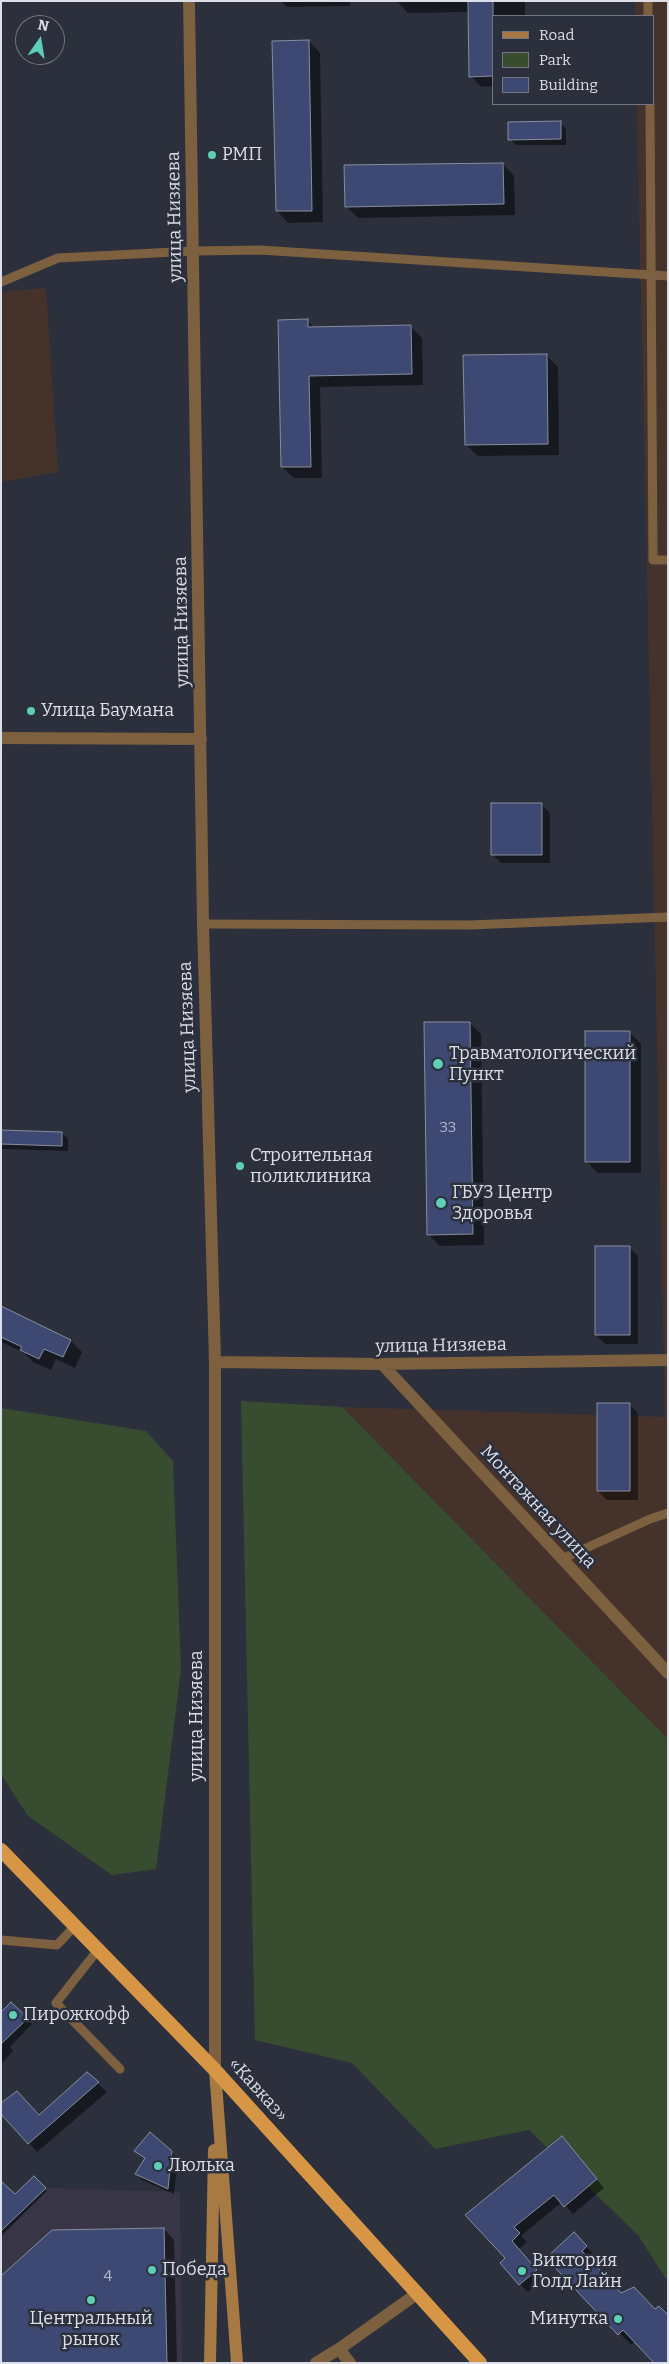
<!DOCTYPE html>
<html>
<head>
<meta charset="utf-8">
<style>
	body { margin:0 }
	#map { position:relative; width:669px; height:2364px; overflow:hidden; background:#2c303c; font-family:Bitter,serif }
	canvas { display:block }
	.frame { position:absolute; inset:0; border:2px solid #dcdfe7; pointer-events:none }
	.legend { position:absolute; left:492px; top:15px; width:162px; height:90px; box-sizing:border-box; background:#2c303c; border:1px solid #727680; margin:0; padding:6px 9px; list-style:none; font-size:15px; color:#dcdfe7 }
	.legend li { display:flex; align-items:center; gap:10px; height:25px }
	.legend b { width:25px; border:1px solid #727680 }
	.north { position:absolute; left:15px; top:15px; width:50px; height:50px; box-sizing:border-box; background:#2c303c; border:1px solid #727680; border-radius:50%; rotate:13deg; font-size:14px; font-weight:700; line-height:20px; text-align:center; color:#dcdfe7 }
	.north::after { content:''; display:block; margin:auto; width:18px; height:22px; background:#5eceb7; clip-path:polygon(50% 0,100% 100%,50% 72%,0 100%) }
</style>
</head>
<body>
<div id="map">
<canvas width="669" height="2364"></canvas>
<div class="frame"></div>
<ul class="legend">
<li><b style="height:6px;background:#a77a44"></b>Road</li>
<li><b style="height:14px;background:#384c30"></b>Park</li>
<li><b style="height:14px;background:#3d4973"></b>Building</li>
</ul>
<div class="north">N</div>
</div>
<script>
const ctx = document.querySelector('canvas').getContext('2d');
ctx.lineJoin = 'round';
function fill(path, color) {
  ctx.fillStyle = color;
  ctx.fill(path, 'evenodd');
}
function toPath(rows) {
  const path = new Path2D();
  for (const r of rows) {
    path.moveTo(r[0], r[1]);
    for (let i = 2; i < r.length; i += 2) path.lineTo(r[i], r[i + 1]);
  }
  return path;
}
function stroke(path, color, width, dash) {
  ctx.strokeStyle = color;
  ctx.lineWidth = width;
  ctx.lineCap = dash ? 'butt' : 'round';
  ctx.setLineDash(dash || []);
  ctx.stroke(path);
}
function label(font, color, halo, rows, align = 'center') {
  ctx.font = font + ' Bitter,serif';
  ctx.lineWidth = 5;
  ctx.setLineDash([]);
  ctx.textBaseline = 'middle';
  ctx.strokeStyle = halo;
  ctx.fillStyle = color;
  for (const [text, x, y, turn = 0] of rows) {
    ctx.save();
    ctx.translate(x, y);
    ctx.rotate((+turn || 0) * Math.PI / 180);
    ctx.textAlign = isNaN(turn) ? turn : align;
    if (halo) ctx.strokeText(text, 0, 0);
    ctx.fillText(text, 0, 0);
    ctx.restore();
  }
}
fill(toPath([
	[46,2188,180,2192,182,2363,1,2363,1,2237]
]), '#383546');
fill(toPath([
	[635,1,668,1,668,1739,342,1407,665,1417,637,104,653,104,653,16,635,16],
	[46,288,58,472,1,482,1,292]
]), '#45332b');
fill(toPath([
	[241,1401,342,1407,668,1739,668,2282,638,2235,529,2130,435,2149,352,2063,255,2040],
	[1,1408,146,1431,173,1461,181,1669,156,1869,112,1875,28,1816,1,1774]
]), '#384c30');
fill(toPath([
	[281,1,350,1,350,6,287,7],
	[397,1,525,1,525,16,493,16,493,86,481,87,471,76,470,12,408,13],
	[309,41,320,53,323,222,288,223,277,211],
	[560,123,566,129,566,145,516,145,510,139],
	[503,164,514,176,515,215,358,218,346,206],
	[307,321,315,328,411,327,422,338,423,385,320,387,322,478,294,478,282,467],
	[546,355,558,367,559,455,478,456,466,445],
	[541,804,550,813,550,863,501,863,492,854],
	[469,1023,481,1034,484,1245,440,1246,428,1234],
	[629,1032,641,1044,641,1173,598,1173,586,1161],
	[1,1131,62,1133,68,1139,68,1151,1,1149],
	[629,1247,638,1256,638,1344,605,1344,596,1335],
	[1,1308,71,1341,82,1352,75,1368,56,1359,51,1370,33,1362,25,1353,1,1342],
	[629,1404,638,1413,638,1500,607,1500,598,1491],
	[11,2003,32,2024,10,2047,13,2051,1,2064,1,2013],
	[87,2073,107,2092,37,2152,29,2143,39,2117],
	[569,2146,604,2188,573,2214,562,2202,521,2236,527,2242,519,2249,543,2278,528,2292,520,2284,507,2258,467,2215],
	[136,2151,171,2152,178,2158,174,2194,142,2180,137,2174,146,2159],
	[34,2178,47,2191,1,2236,1,2209],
	[164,2229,174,2240,177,2363,1,2363],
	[585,2245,597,2258,592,2263,635,2341,631,2345,548,2258]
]), '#0007');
const building = toPath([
	[468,1,493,1,493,76,469,77,468,1],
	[309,40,312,211,276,211,272,41,309,40],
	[561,121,561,139,508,140,508,122,561,121],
	[503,163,504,204,345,207,344,165,503,163],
	[308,319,308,327,411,325,412,374,309,376,311,467,281,467,278,320,308,319],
	[547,354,548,444,465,445,463,355,547,354],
	[491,803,542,803,542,855,491,855,491,803],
	[424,1022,470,1022,473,1234,427,1235,424,1022],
	[585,1031,630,1031,630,1162,585,1162,585,1031],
	[1,1130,62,1132,62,1146,1,1144,1,1130],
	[595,1246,630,1246,630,1335,595,1335,595,1246],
	[1,1306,71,1340,63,1357,44,1349,39,1359,20,1350,22,1347,1,1337,1,1306],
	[597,1403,630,1403,630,1491,597,1491,597,1403],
	[11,2002,28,2018,1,2044,1,2012,11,2002],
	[87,2072,99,2082,28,2144,1,2114,1,2103,17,2091,39,2115,87,2072],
	[150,2132,172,2151,168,2189,135,2174,145,2158,134,2151,150,2132],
	[562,2136,597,2179,564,2207,554,2195,514,2227,520,2233,512,2241,537,2270,519,2285,500,2263,505,2258,465,2215,562,2136],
	[34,2176,46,2188,1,2231,1,2181,15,2194,34,2176],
	[164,2228,167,2363,1,2363,1,2276,52,2230,164,2228],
	[574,2232,587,2246,582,2251,621,2293,634,2287,655,2309,659,2306,668,2315,668,2363,654,2363,623,2330,618,2335,546,2258,574,2232]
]);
fill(building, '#3d4973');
stroke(building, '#888d9b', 1);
stroke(toPath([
	[648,1,648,16],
	[650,104,653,560,668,560],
	[1,282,58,258,194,251,260,250,668,276],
	[203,924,470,925,668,917],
	[562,1559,650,1519,668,1513],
	[1,1940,57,1945,74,1927],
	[97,1951,56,2003,120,2069]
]), '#7c603f', 9);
stroke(toPath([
	[189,1,203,924,215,1362,215,2070],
	[1,738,201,739],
	[215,1362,382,1364,668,1360],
	[382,1364,668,1673],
	[339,2349,418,2293],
	[316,2363,339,2349,350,2363]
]), '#7c603f', 12);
stroke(toPath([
	[215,2070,237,2363],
	[210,2363,214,2150]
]), '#a77a44', 12);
stroke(toPath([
	[1,1850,215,2070,480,2363]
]), '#d69646', 14);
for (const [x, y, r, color] of [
	[212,155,5,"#5eceb7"],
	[31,711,5,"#5eceb7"],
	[438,1064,6,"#5eceb7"],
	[240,1166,5,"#5eceb7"],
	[441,1203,6,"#5eceb7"],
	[13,2015,5,"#5eceb7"],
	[158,2166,5,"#5eceb7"],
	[152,2270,5,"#5eceb7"],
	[522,2271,5,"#5eceb7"],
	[91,2300,5,"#5eceb7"],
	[618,2319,5,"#5eceb7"]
]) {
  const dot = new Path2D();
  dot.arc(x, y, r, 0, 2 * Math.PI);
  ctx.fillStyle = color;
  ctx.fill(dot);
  stroke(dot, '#2c303c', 2);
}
label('15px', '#b4baca', null, [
	["33",448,1128],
	["4",108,2277]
]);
label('18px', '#dcdfe7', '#2c303c', [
	["РМП",222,155],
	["Улица Баумана",41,711],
	["Травматологический",449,1054],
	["Пункт",449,1075],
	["Строительная",250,1156],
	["поликлиника",250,1177],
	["ГБУЗ Центр",452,1193],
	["Здоровья",452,1214],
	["Пирожкофф",23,2015],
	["Люлька",168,2166],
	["Виктория",532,2261],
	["Голд Лайн",532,2282],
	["Победа",162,2270],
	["Центральный",91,2319,"center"],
	["рынок",91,2340,"center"],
	["Минутка",608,2319,"right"]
], 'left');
label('18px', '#dcdfe7', '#2c303c', [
	["улица Низяева",175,217,-91],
	["улица Низяева",182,622,-91],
	["улица Низяева",188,1027,-92],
	["улица Низяева",441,1346,-1],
	["Монтажная улица",538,1507,47],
	["улица Низяева",197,1716,-90],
	["«Кавказ»",258,2090,48]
]);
</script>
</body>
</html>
